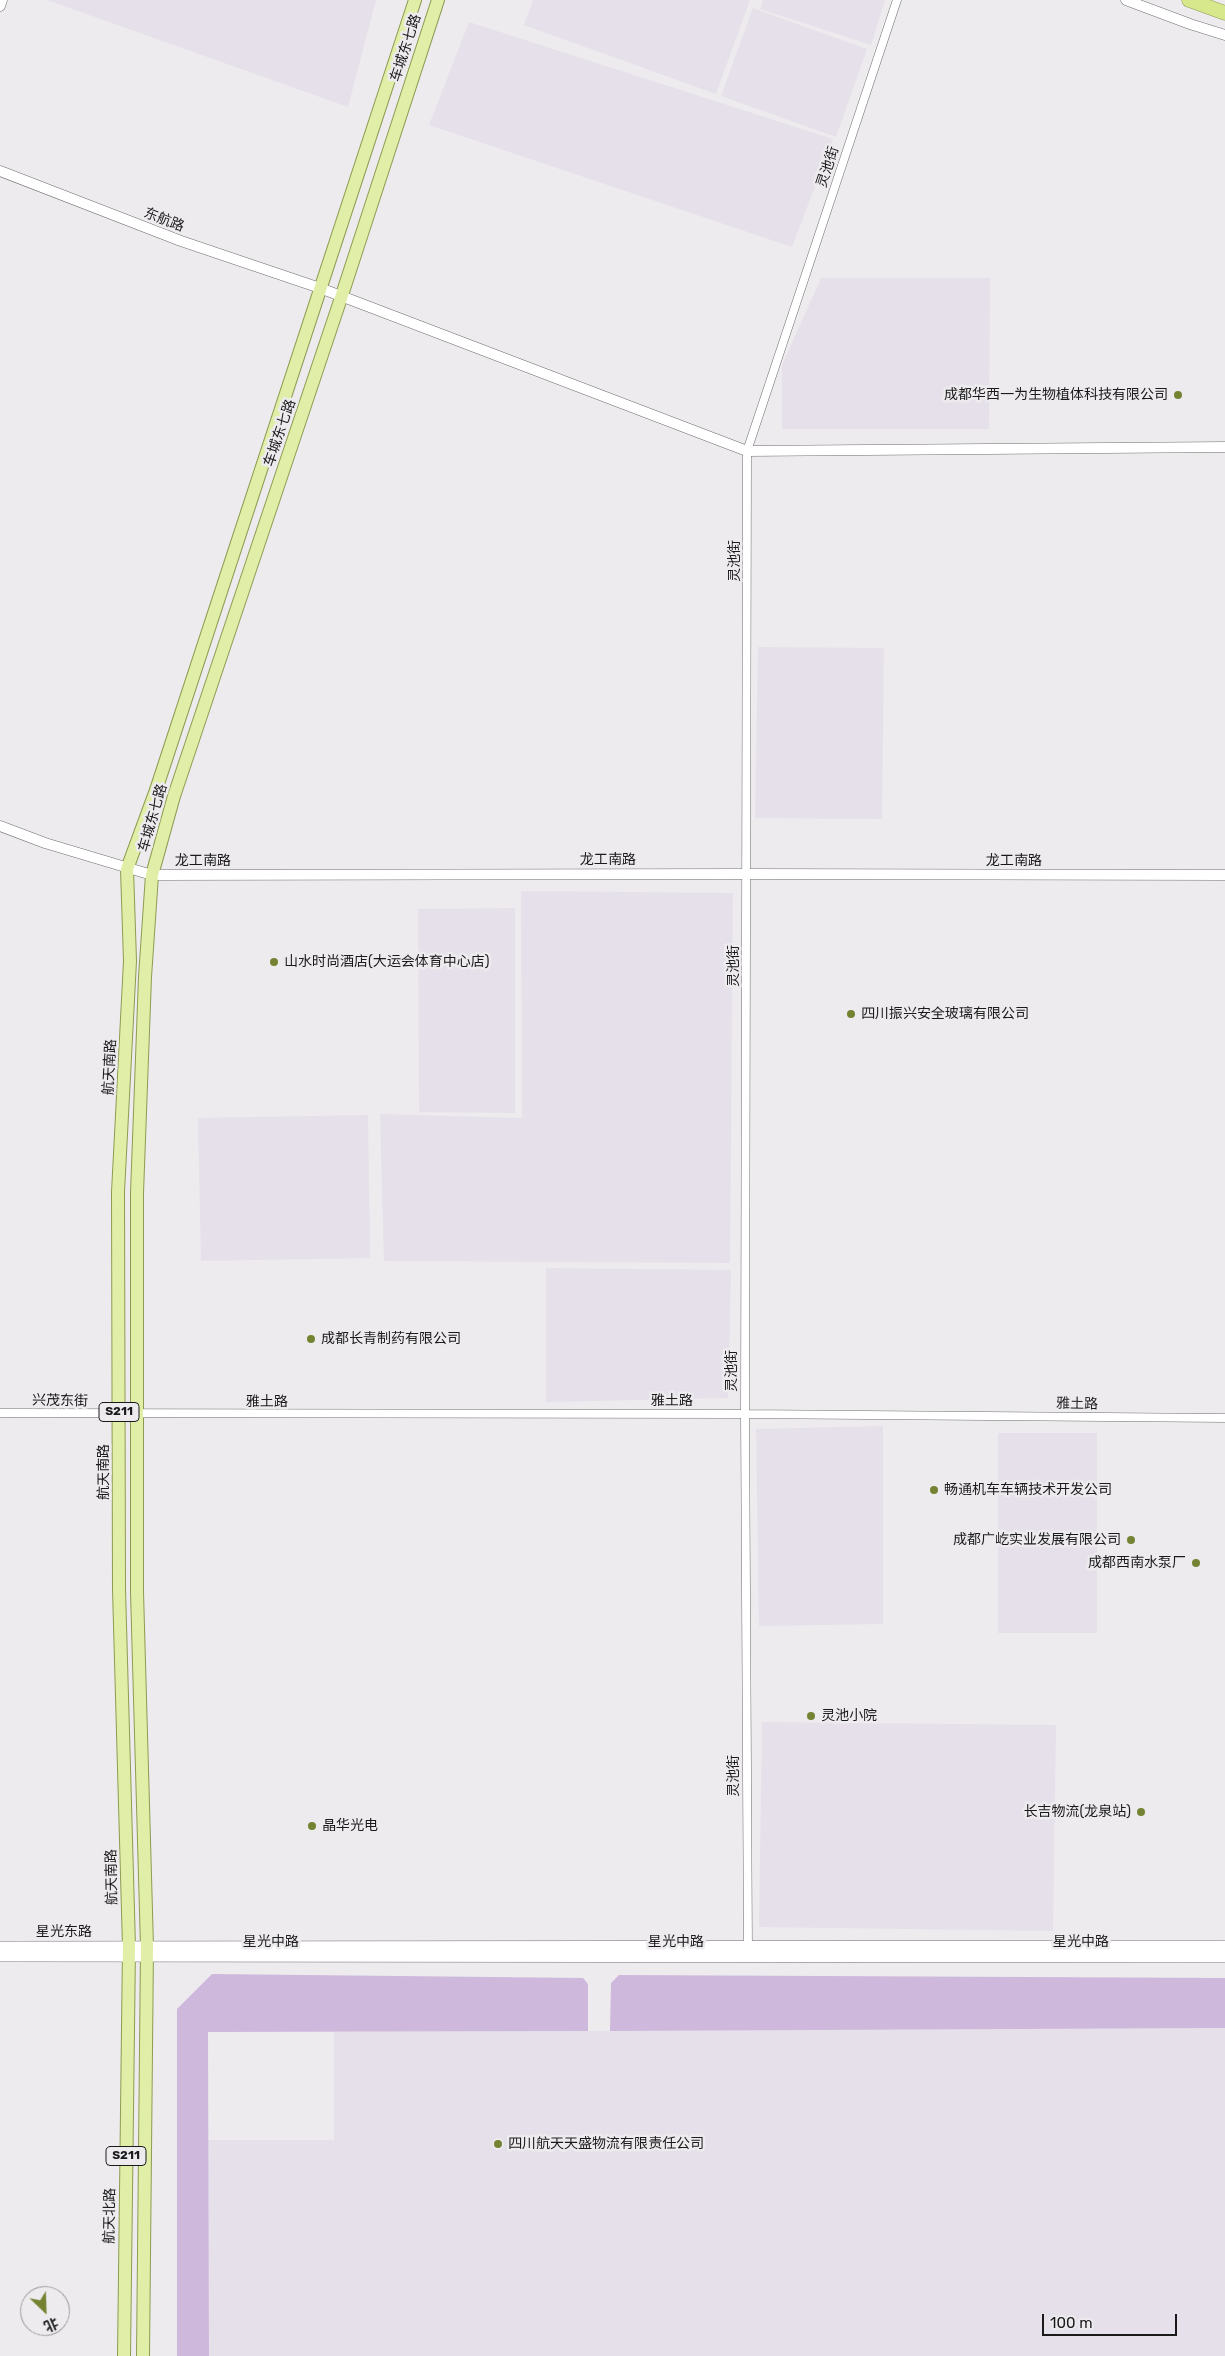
<!DOCTYPE html>
<html>
<head>
<meta charset="utf-8">
<style>
	body { margin:0 }
	#map { position:relative; width:1225px; height:2356px; overflow:hidden; background:#edebee; font-family:Rubik,"Noto Sans SC",sans-serif }
	canvas { display:block }
	.north { position:absolute; left:20px; top:2286px; width:50px; height:50px; box-sizing:border-box; background:#edebee; border:1px solid #99979a; border-radius:50%; rotate:156deg; font-size:14px; font-weight:700; line-height:20px; text-align:center; color:#1b1a1b }
	.north::after { content:''; display:block; margin:auto; width:18px; height:22px; background:#738331; clip-path:polygon(50% 0,100% 100%,50% 72%,0 100%) }
	.scale { position:absolute; left:1042px; top:2314px; width:135px; height:22px; box-sizing:border-box; border:2px solid #1b1a1b; border-top:0; padding-left:6px; font-size:15px; line-height:18px; white-space:nowrap; color:#1b1a1b; -webkit-text-stroke:4px #edebee; paint-order:stroke }
</style>
</head>
<body>
<div id="map">
<canvas width="1225" height="2356"></canvas>
<div class="north">北</div>
<div class="scale">100 m</div>
</div>
<script>
const ctx = document.querySelector('canvas').getContext('2d');
ctx.lineJoin = 'round';
function fill(path, color) {
  ctx.fillStyle = color;
  ctx.fill(path, 'evenodd');
}
function toPath(rows) {
  const path = new Path2D();
  for (const r of rows) {
    path.moveTo(r[0], r[1]);
    for (let i = 2; i < r.length; i += 2) path.lineTo(r[i], r[i + 1]);
  }
  return path;
}
function stroke(path, color, width, dash) {
  ctx.strokeStyle = color;
  ctx.lineWidth = width;
  ctx.lineCap = dash ? 'butt' : 'round';
  ctx.setLineDash(dash || []);
  ctx.stroke(path);
}
function label(font, color, halo, rows, align = 'center') {
  ctx.font = font + ' Rubik,"Noto Sans SC",sans-serif';
  ctx.lineWidth = 5;
  ctx.setLineDash([]);
  ctx.textBaseline = 'middle';
  ctx.strokeStyle = halo;
  ctx.fillStyle = color;
  for (const [text, x, y, turn = 0] of rows) {
    ctx.save();
    ctx.translate(x, y);
    ctx.rotate((+turn || 0) * Math.PI / 180);
    ctx.textAlign = isNaN(turn) ? turn : align;
    if (halo) ctx.strokeText(text, 0, 0);
    ctx.fillText(text, 0, 0);
    ctx.restore();
  }
}
fill(toPath([
	[47,0,376,0,348,107],
	[533,0,750,0,716,94,524,25],
	[763,0,885,0,871,45,760,9],
	[753,8,867,49,836,137,721,96],
	[469,22,833,139,792,247,429,125],
	[821,278,990,278,989,429,782,429,782,365],
	[758,647,884,648,882,819,755,818],
	[521,891,733,893,730,1263,384,1261,380,1114,522,1118],
	[515,908,515,1113,419,1112,418,909],
	[368,1115,370,1258,201,1261,198,1118],
	[546,1268,731,1270,728,1398,546,1402],
	[883,1426,883,1624,759,1626,756,1429],
	[998,1433,1097,1433,1097,1633,998,1633],
	[762,1722,1056,1725,1053,1931,759,1927],
	[1225,2028,1225,2356,209,2356,208,2140,334,2140,334,2032]
]), '#e6e0ea');
fill(toPath([
	[212,1974,583,1978,588,1984,588,2031,208,2032,209,2356,177,2356,177,2009],
	[619,1975,1225,1978,1225,2028,610,2031,611,1983]
]), '#ceb8dc');
const minor = toPath([
	[0,1413,745,1414,1225,1418],
	[748,1951,745,1414,747,451,897,0]
]);
const tertiary = toPath([
	[1126,0,1190,24,1225,35],
	[0,6,2,0],
	[0,171,181,241,320,288,747,451,1225,447],
	[0,826,45,843,152,875,747,874,1225,875]
]);
const secondary = toPath([
	[0,1947,1225,1946],
	[0,1956,1225,1957]
]);
const primary = toPath([
	[124,2356,129,1947,119,1589,118,1192,130,961,127,869,156,790,415,0],
	[143,2356,147,1947,137,1592,137,1193,145,977,152,875,174,796,341,298,438,0]
]);
const trunk = toPath([
	[1189,0,1225,13]
]);
stroke(minor, '#706e71', 9);
stroke(tertiary, '#706e71', 11);
stroke(secondary, '#706e71', 12);
stroke(primary, '#8d9c51', 14);
stroke(trunk, '#8d9c51', 15);
stroke(minor, '#fff', 8);
stroke(tertiary, '#fff', 10);
stroke(secondary, '#fff', 11);
stroke(primary, '#e0eea8', 12);
stroke(trunk, '#d6e88b', 14);
for (const [x, y, r, color] of [
	[1178,395,5,"#738331"],
	[274,962,5,"#738331"],
	[851,1014,5,"#738331"],
	[311,1339,5,"#738331"],
	[934,1490,5,"#738331"],
	[1131,1540,5,"#738331"],
	[1196,1563,5,"#738331"],
	[811,1716,5,"#738331"],
	[1141,1812,5,"#738331"],
	[312,1826,5,"#738331"],
	[498,2144,5,"#738331"]
]) {
  const dot = new Path2D();
  dot.arc(x, y, r, 0, 2 * Math.PI);
  ctx.fillStyle = color;
  ctx.fill(dot);
  stroke(dot, '#edebee', 2);
}
for (const [x, y, w] of [
	[119,1412,40],
	[126,2156,40]
]) {
  const box = new Path2D();
  box.roundRect(x - w / 2, y - 9.5, w, 19, 4);
  ctx.fillStyle = '#edebee';
  ctx.fill(box);
  stroke(box, '#1b1a1b', 1);
}
label('bold 12px', '#1b1a1b', null, [
	["S211",119,1412],
	["S211",126,2156]
]);
label('14px', '#1b1a1b', '#edebee', [
	["车城东七路",406,48,-72],
	["灵池街",828,167,-72],
	["东航路",164,220,21],
	["车城东七路",280,433,-71],
	["灵池街",735,561,-90],
	["车城东七路",153,818,-74],
	["龙工南路",608,860],
	["龙工南路",203,861],
	["龙工南路",1014,861],
	["灵池街",734,966,-90],
	["航天南路",110,1067,-87],
	["灵池街",732,1371,-90],
	["兴茂东街",60,1401,1],
	["雅土路",672,1401],
	["雅土路",267,1402],
	["雅土路",1077,1404,1],
	["航天南路",104,1472,-90],
	["灵池街",734,1776,-90],
	["航天南路",112,1877,-91],
	["星光东路",64,1932],
	["星光中路",271,1942],
	["星光中路",676,1942],
	["星光中路",1081,1942],
	["航天北路",110,2216,-89]
]);
label('14px', '#1b1a1b', '#edebee', [
	["成都华西一为生物植体科技有限公司",1168,395,"right"],
	["山水时尚酒店(大运会体育中心店)",284,962],
	["四川振兴安全玻璃有限公司",861,1014],
	["成都长青制药有限公司",321,1339],
	["畅通机车车辆技术开发公司",944,1490],
	["成都广屹实业发展有限公司",1121,1540,"right"],
	["成都西南水泵厂",1186,1563,"right"],
	["灵池小院",821,1716],
	["长吉物流(龙泉站)",1131,1812,"right"],
	["晶华光电",322,1826],
	["四川航天天盛物流有限责任公司",508,2144]
], 'left');
</script>
</body>
</html>
